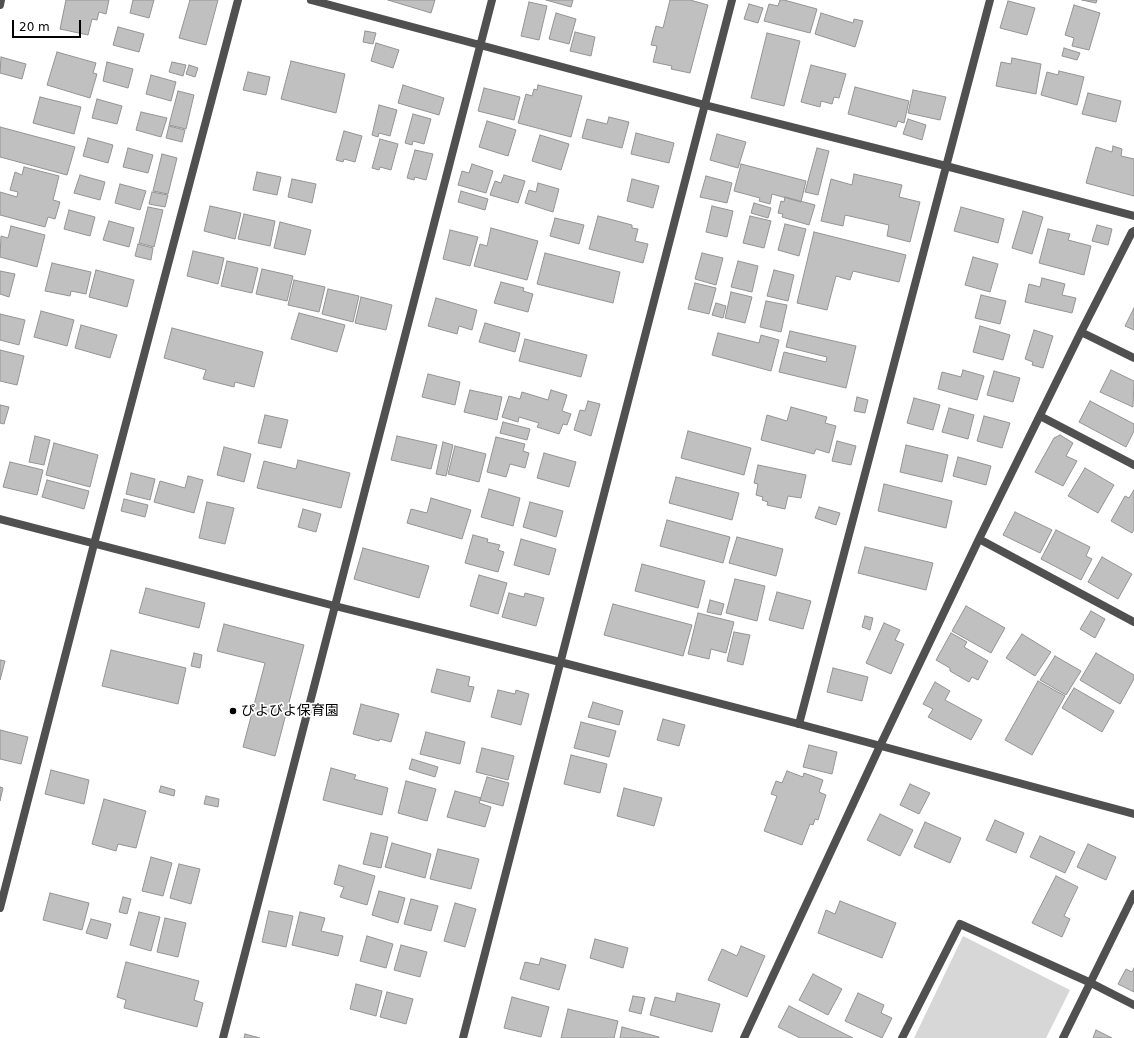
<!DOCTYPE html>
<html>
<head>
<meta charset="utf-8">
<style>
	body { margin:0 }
	#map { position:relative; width:1134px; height:1038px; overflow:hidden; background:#fff; font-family:"DejaVu Sans",sans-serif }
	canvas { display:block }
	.scale { position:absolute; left:12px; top:20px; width:69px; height:18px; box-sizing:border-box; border:2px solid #000; border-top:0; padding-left:5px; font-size:12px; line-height:14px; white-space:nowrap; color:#000; -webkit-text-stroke:3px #fff; paint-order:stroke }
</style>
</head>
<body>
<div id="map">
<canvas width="1134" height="1038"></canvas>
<div class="scale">20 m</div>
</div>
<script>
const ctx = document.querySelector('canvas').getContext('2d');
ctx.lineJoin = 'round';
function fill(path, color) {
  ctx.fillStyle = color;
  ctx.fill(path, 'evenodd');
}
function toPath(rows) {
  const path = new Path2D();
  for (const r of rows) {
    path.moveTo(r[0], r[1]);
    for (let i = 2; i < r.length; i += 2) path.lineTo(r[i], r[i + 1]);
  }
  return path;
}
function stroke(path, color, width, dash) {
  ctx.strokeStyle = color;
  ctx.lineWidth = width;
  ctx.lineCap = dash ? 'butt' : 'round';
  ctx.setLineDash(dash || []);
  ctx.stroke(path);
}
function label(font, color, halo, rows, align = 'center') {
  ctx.font = font + ' "DejaVu Sans","Noto Sans JP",sans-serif';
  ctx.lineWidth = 3.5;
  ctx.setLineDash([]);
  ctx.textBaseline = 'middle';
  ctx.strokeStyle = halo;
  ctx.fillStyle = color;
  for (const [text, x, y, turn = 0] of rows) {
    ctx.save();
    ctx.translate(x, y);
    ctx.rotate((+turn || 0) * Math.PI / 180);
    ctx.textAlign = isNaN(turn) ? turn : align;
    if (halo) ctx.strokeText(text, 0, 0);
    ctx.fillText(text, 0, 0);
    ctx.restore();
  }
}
fill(toPath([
	[963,936,1070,990,1046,1038,914,1038]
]), '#d7d7d7');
const building = toPath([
	[66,0,109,0,106,14,99,12,97,20,92,19,88,35,60,29,66,0],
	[133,0,154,0,149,18,130,13,133,0],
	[190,0,218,0,206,45,179,38,190,0],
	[388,0,435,0,431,13,388,0],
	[546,0,573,0,571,7,546,0],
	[670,0,690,0,708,5,690,73,671,69,672,66,653,62,657,46,651,45,656,26,663,28,670,0],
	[780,0,784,0,817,9,810,33,764,21,769,4,778,6,780,0],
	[1082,0,1097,0,1096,3,1082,0],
	[1008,1,1035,8,1027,35,1000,28,1008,1],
	[529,2,547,6,539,40,521,36,529,2],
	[749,4,763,8,758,23,744,19,749,4],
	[1074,5,1100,13,1089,50,1072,46,1074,38,1065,35,1074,5],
	[556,13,576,19,569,44,549,39,556,13],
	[821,13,853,23,854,19,863,21,855,47,815,34,821,13],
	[118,27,144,34,139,52,113,45,118,27],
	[365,31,376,33,373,44,363,42,365,31],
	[575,32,595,37,591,56,570,51,575,32],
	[767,33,800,41,784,106,751,98,767,33],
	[376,43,399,50,393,68,371,61,376,43],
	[1064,48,1080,53,1077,60,1062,56,1064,48],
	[57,52,96,63,93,73,97,74,90,98,47,85,57,52],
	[1,57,26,64,22,79,0,73,1,57],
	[1012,58,1041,64,1036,94,996,86,1001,62,1011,64,1012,58],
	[291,61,345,74,336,113,281,99,291,61],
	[107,62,133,69,128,88,103,81,107,62],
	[172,62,186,65,183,76,169,72,172,62],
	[189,65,198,68,195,77,186,74,189,65],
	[811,65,846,74,839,98,834,97,832,104,821,101,820,107,801,102,811,65],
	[1059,71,1084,77,1077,105,1041,95,1047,72,1058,75,1059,71],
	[248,72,270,77,266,95,243,90,248,72],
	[151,75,176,82,171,101,146,94,151,75],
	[403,85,444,98,439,115,398,103,403,85],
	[538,85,582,96,571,137,518,123,526,94,532,96,534,89,537,90,538,85],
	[855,87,909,101,904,123,898,121,896,127,848,114,855,87],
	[484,88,520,97,514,120,478,111,484,88],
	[913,90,946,97,940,120,908,113,913,90],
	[178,91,194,95,186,129,169,125,178,91],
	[1088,93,1121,101,1116,122,1082,114,1088,93],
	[40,97,81,107,74,134,33,123,40,97],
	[97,99,122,106,117,124,92,118,97,99],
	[379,105,397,110,390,136,379,133,378,137,372,135,379,105],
	[141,112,167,118,161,137,136,130,141,112],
	[413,114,431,119,424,144,413,141,412,145,405,143,413,114],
	[609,117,629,122,622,148,582,138,587,119,607,124,609,117],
	[908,119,926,125,922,140,903,134,908,119],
	[487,121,516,130,508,156,479,147,487,121],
	[169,126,185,130,182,142,166,138,169,126],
	[0,127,75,147,67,175,0,157,0,127],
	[344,131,362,136,355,162,344,159,343,162,336,160,344,131],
	[636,133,674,143,669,163,631,154,636,133],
	[717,134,746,142,738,168,710,160,717,134],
	[540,135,569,144,561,170,532,161,540,135],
	[88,138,113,145,108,163,83,156,88,138],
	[380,139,398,144,391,170,380,167,379,170,372,168,380,139],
	[1113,146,1122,149,1121,156,1134,159,1134,196,1086,183,1096,147,1112,152,1113,146],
	[128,148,153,155,148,173,123,167,128,148],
	[817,148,829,151,818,195,805,192,817,148],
	[415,150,433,154,426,180,415,177,414,180,407,178,415,150],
	[162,154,177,158,168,194,153,191,162,154],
	[472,164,493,171,486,193,458,185,462,171,469,173,472,164],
	[741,164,806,181,801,202,772,194,770,204,759,201,760,198,734,191,741,164],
	[24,167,59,176,53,200,60,202,55,219,48,217,45,227,0,215,0,192,17,197,18,192,10,190,15,172,22,175,24,167],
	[257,172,281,177,277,195,253,190,257,172],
	[854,174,902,185,899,197,920,202,910,242,887,236,889,225,845,215,843,226,821,221,831,179,852,185,854,174],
	[80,175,105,182,100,200,74,193,80,175],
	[504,175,525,181,518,203,490,195,495,181,501,183,504,175],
	[706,176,732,183,727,203,700,197,706,176],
	[292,179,316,184,312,203,288,197,292,179],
	[632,179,659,186,653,208,627,201,632,179],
	[538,183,559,189,553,212,525,203,529,190,536,192,538,183],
	[120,184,146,191,140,210,115,203,120,184],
	[461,191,488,199,485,210,458,202,461,191],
	[152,192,168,195,165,207,149,204,152,192],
	[785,197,815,205,809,225,782,217,783,214,778,213,781,201,784,202,785,197],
	[754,203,771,208,768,218,751,213,754,203],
	[210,206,241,213,235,239,204,231,210,206],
	[712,206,733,211,727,237,706,232,712,206],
	[148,207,163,210,154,247,139,243,148,207],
	[961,207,1004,219,998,243,954,231,961,207],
	[69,210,95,217,90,236,64,229,69,210],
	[1023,211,1043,217,1032,254,1012,248,1023,211],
	[244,214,275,221,270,246,238,239,244,214],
	[598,216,632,225,632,228,638,229,635,241,648,244,643,263,589,249,598,216],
	[750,216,771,221,764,248,743,243,750,216],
	[555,218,584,225,579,244,550,236,555,218],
	[109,221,134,228,129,247,103,240,109,221],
	[280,222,311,230,305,255,274,248,280,222],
	[785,224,806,229,799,256,778,250,785,224],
	[1097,225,1112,229,1108,245,1092,241,1097,225],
	[11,226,45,235,37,267,0,257,1,236,8,238,11,226],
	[491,228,538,241,527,280,474,266,480,244,487,246,491,228],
	[1048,229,1070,234,1068,240,1091,246,1084,275,1039,263,1048,229],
	[450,230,478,237,470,266,443,259,450,230],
	[814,232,906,255,899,282,853,271,850,280,836,276,827,310,797,303,814,232],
	[138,244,153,248,151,260,135,256,138,244],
	[193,251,224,258,218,284,187,276,193,251],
	[545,253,620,272,613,303,537,284,545,253],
	[702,253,723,258,716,285,695,279,702,253],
	[973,257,998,264,990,292,965,285,973,257],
	[227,261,258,268,252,293,221,286,227,261],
	[738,261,758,266,752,292,731,287,738,261],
	[52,263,91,272,86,294,71,291,70,296,45,291,52,263],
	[262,269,293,276,287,301,256,294,262,269],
	[96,270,134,280,127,307,89,297,96,270],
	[774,270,794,275,788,301,767,296,774,270],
	[0,271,15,274,9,297,0,294,0,271],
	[1042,278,1065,284,1062,295,1076,298,1072,313,1025,302,1029,284,1040,287,1042,278],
	[294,280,325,287,319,312,288,305,294,280],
	[501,282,524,288,523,291,533,294,528,312,494,303,501,282],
	[695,283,716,288,709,314,688,309,695,283],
	[328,289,359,296,353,322,322,314,328,289],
	[731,292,752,297,745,323,725,318,731,292],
	[981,295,1006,301,1000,324,975,318,981,295],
	[361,297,392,305,386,330,355,323,361,297],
	[436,298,477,310,472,330,459,326,457,334,428,326,436,298],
	[766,301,787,305,781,332,760,327,766,301],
	[716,303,726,306,723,318,712,315,716,303],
	[1134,308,1134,330,1125,326,1134,308],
	[41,311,74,320,67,346,34,337,41,311],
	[299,313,345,325,337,352,291,339,299,313],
	[0,314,25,320,19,345,0,340,0,314],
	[485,323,520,333,515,352,479,342,485,323],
	[81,325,117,335,110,358,75,348,81,325],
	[980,326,1010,335,1003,360,973,352,980,326],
	[172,328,263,352,254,387,235,382,234,387,203,379,206,370,164,358,172,328],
	[1034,330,1053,336,1043,368,1032,365,1033,362,1025,359,1034,330],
	[790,331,856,346,846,388,779,372,784,352,826,362,827,357,786,347,790,331],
	[718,333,759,343,761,335,779,340,771,371,712,355,718,333],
	[525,339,587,355,581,377,519,361,525,339],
	[0,350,24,356,17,385,0,381,0,350],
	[963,370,984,376,977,400,938,389,942,372,961,377,963,370],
	[1111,370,1134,381,1133,407,1100,392,1111,370],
	[994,371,1020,378,1013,402,987,395,994,371],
	[428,374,460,382,455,405,422,397,428,374],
	[470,390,502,397,497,420,464,412,470,390],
	[551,390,567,395,562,411,571,414,567,425,563,424,559,434,537,427,539,423,519,417,518,422,502,417,509,396,520,399,522,392,548,400,551,390],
	[857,397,868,400,865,413,854,411,857,397],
	[914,398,940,405,933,430,907,423,914,398],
	[588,401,600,404,591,436,574,430,580,410,585,411,588,401],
	[1090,401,1134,424,1134,431,1126,447,1079,422,1090,401],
	[0,405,9,407,4,424,0,423,0,405],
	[791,407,827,417,825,423,836,426,829,453,816,449,814,454,761,440,767,415,787,421,791,407],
	[949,408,974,415,968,439,942,432,949,408],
	[265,415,288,420,281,448,258,443,265,415],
	[984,416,1010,423,1002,448,977,441,984,416],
	[503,422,530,429,527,440,500,433,503,422],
	[688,431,751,448,744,475,681,458,688,431],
	[1060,435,1073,443,1066,456,1077,461,1063,486,1035,472,1054,438,1060,435],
	[35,436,50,440,44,465,29,462,35,436],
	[397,436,437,445,431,469,391,460,397,436],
	[496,437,525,444,523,451,529,453,525,468,510,464,506,477,487,472,496,437],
	[837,441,856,446,851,465,832,461,837,441],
	[443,442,453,445,446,476,436,474,443,442],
	[54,443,98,455,90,487,46,475,54,443],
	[906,445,948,455,942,482,900,472,906,445],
	[455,446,486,454,479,482,448,474,455,446],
	[224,447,251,454,244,482,217,475,224,447],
	[544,453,576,462,569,487,537,478,544,453],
	[958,457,991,466,986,485,953,476,958,457],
	[298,460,350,473,341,508,257,488,264,461,296,469,298,460],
	[10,462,43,470,37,495,3,487,10,462],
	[758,465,806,475,801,498,788,496,785,509,767,505,768,502,762,500,763,497,756,495,758,484,754,483,758,465],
	[1085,468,1114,485,1098,513,1068,496,1085,468],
	[131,473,155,479,150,500,126,494,131,473],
	[188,476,203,480,194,513,154,502,160,481,185,488,188,476],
	[676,477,739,493,732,520,669,503,676,477],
	[47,480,89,491,84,509,42,497,47,480],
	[884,484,952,501,946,528,878,511,884,484],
	[489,489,520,498,513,526,481,517,489,489],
	[1134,490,1134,530,1132,533,1111,521,1125,496,1129,498,1134,490],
	[431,498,471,510,462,539,407,523,411,509,427,513,431,498],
	[124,499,148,505,145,517,121,511,124,499],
	[207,502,234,508,225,544,199,538,207,502],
	[530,502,563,511,556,537,523,527,530,502],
	[819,507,840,513,836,525,815,518,819,507],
	[303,509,321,514,316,532,298,527,303,509],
	[1015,512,1052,530,1040,553,1003,535,1015,512],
	[667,520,730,537,723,563,660,546,667,520],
	[1056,530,1090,547,1086,556,1092,559,1081,580,1041,559,1056,530],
	[473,535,488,539,487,542,500,545,498,550,504,552,498,572,465,563,473,535],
	[737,537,783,549,776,576,729,563,737,537],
	[521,539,556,549,549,575,514,565,521,539],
	[865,547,933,563,926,590,858,573,865,547],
	[363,548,429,566,419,598,354,579,363,548],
	[1102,557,1132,574,1118,599,1088,582,1102,557],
	[642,564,705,581,698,608,635,591,642,564],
	[479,575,507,583,498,614,470,606,479,575],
	[735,579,765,586,757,621,726,613,735,579],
	[146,588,205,603,199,628,139,613,146,588],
	[777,592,811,601,803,629,769,620,777,592],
	[509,593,524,597,525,593,544,598,536,626,502,617,509,593],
	[710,600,724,604,721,615,707,612,710,600],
	[613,604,692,625,683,656,604,635,613,604],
	[966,606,1005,628,991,653,952,631,966,606],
	[1091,611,1105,619,1095,638,1080,629,1091,611],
	[698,613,734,622,726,653,711,649,709,659,688,654,698,613],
	[865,616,873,618,870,630,862,627,865,616],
	[884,623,900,630,895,640,904,644,891,674,866,663,884,623],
	[224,624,304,645,275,756,243,747,265,663,217,651,224,624],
	[734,632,750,635,743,665,727,661,734,632],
	[951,633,967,642,964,647,988,661,978,680,972,677,969,682,950,671,950,668,936,660,951,633],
	[1022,634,1051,652,1035,676,1006,658,1022,634],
	[111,650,186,668,178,704,102,686,111,650],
	[194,653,202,655,200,668,191,666,194,653],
	[1096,653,1134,675,1134,679,1120,704,1080,680,1096,653],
	[1055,656,1081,671,1066,695,1040,680,1055,656],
	[0,660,5,661,0,680,0,660],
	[833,668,868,677,862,701,827,692,833,668],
	[437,669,470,677,468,686,474,687,470,702,431,692,437,669],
	[1038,681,1065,696,1032,755,1005,740,1038,681],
	[935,682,950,691,945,700,982,720,971,740,928,717,933,709,923,704,935,682],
	[1074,688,1114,711,1102,732,1062,708,1074,688],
	[498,690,515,694,516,690,529,694,521,725,491,717,498,690],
	[593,702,623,711,619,725,588,717,593,702],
	[361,704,399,714,391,742,380,739,379,741,353,734,361,704],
	[663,719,685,725,679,746,657,740,663,719],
	[581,722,616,731,609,757,574,748,581,722],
	[0,730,28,737,21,764,0,759,0,730],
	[426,732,465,742,460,764,420,754,426,732],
	[809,745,837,752,832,774,803,767,809,745],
	[482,748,514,756,508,780,476,772,482,748],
	[571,755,607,764,600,793,564,784,571,755],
	[412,759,438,767,435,777,409,769,412,759],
	[331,768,356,775,354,779,388,788,382,815,323,800,331,768],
	[51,770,89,780,84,804,45,794,51,770],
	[787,771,803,777,804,773,823,780,819,792,826,795,818,820,815,819,813,825,810,824,802,845,764,831,777,796,771,794,776,781,782,783,787,771],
	[487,777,509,783,503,806,480,800,487,777],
	[406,781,436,789,427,821,398,813,406,781],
	[910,784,930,793,919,814,900,805,910,784],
	[161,786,175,790,174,796,159,792,161,786],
	[0,787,3,788,0,801,0,787],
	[624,788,662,798,654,826,617,816,624,788],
	[455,791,481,798,479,803,491,807,485,827,447,817,455,791],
	[206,796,219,799,218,807,204,804,206,796],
	[104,799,146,811,136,848,118,844,116,851,92,844,104,799],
	[880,814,913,830,900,856,867,840,880,814],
	[995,820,1024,833,1016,853,986,840,995,820],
	[925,822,961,838,950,863,914,847,925,822],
	[371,833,388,837,381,868,363,864,371,833],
	[1040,836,1075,852,1065,873,1030,857,1040,836],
	[392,843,431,854,425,878,385,867,392,843],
	[1088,844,1116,857,1106,880,1077,867,1088,844],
	[438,849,479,859,471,889,430,879,438,849],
	[151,857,172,863,163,896,142,891,151,857],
	[179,864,200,869,191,904,170,898,179,864],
	[339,865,375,876,367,905,340,897,344,887,334,884,339,865],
	[1056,876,1078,887,1064,916,1070,919,1062,937,1032,923,1056,876],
	[379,891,405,898,398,923,372,915,379,891],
	[50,893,89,903,82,930,43,920,50,893],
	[123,897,131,899,127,914,119,912,123,897],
	[411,899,438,906,431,931,404,924,411,899],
	[840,901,896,923,882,958,818,933,826,910,835,914,840,901],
	[455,903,476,909,465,947,444,941,455,903],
	[269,911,293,916,286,947,262,942,269,911],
	[139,912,160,917,151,951,130,945,139,912],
	[300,912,325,918,321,931,343,936,338,956,292,945,300,912],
	[165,918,186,923,178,957,157,952,165,918],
	[91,919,111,924,107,939,86,933,91,919],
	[367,936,393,944,386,968,360,961,367,936],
	[595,939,628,948,623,968,590,958,595,939],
	[401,945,427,952,420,977,394,970,401,945],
	[741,946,765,956,747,997,708,980,722,949,737,956,741,946],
	[541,958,566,965,559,990,520,979,525,962,539,965,541,958],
	[126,962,199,981,194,1000,203,1003,197,1027,124,1008,126,1000,117,997,126,962],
	[1134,968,1134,992,1118,984,1126,969,1132,972,1134,968],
	[813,974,842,989,828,1015,799,1000,813,974],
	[356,984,382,991,376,1016,350,1009,356,984],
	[387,992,413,999,406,1024,380,1017,387,992],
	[677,993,720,1004,712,1032,650,1015,655,997,675,1002,677,993],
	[858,993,884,1005,881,1013,892,1018,882,1038,845,1021,858,993],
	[633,996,645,998,641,1014,629,1011,633,996],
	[512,997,549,1007,541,1037,504,1028,512,997],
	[789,1006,853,1038,800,1038,778,1027,789,1006],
	[568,1009,618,1021,614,1038,561,1038,568,1009],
	[622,1027,659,1037,659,1038,620,1038,622,1027],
	[1096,1030,1112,1038,1093,1038,1096,1030],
	[245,1034,260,1038,244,1038,245,1034]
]);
fill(building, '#c0c0c0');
stroke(building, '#949494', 1);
stroke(toPath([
	[311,0,705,105,946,166,1134,216],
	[0,5,1,0],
	[1081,332,1134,358],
	[1040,416,1134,465],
	[979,539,1134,622],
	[799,724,990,0],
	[0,908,94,544,238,0],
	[223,1038,492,0],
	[744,1038,880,746,979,539,1081,332,1132,232,1134,231],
	[902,1038,960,924,1091,983,1134,1005],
	[1063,1038,1134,894]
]), '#505050', 8);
stroke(toPath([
	[0,519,335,606,560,662,799,724,1134,814],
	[463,1038,732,0]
]), '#505050', 8);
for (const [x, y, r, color] of [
	[233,711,4,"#000"]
]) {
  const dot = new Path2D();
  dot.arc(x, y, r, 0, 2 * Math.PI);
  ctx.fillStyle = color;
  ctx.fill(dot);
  stroke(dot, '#fff', 1.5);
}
label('14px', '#000', '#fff', [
	["ぴよびよ保育園",241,711]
], 'left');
</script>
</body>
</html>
